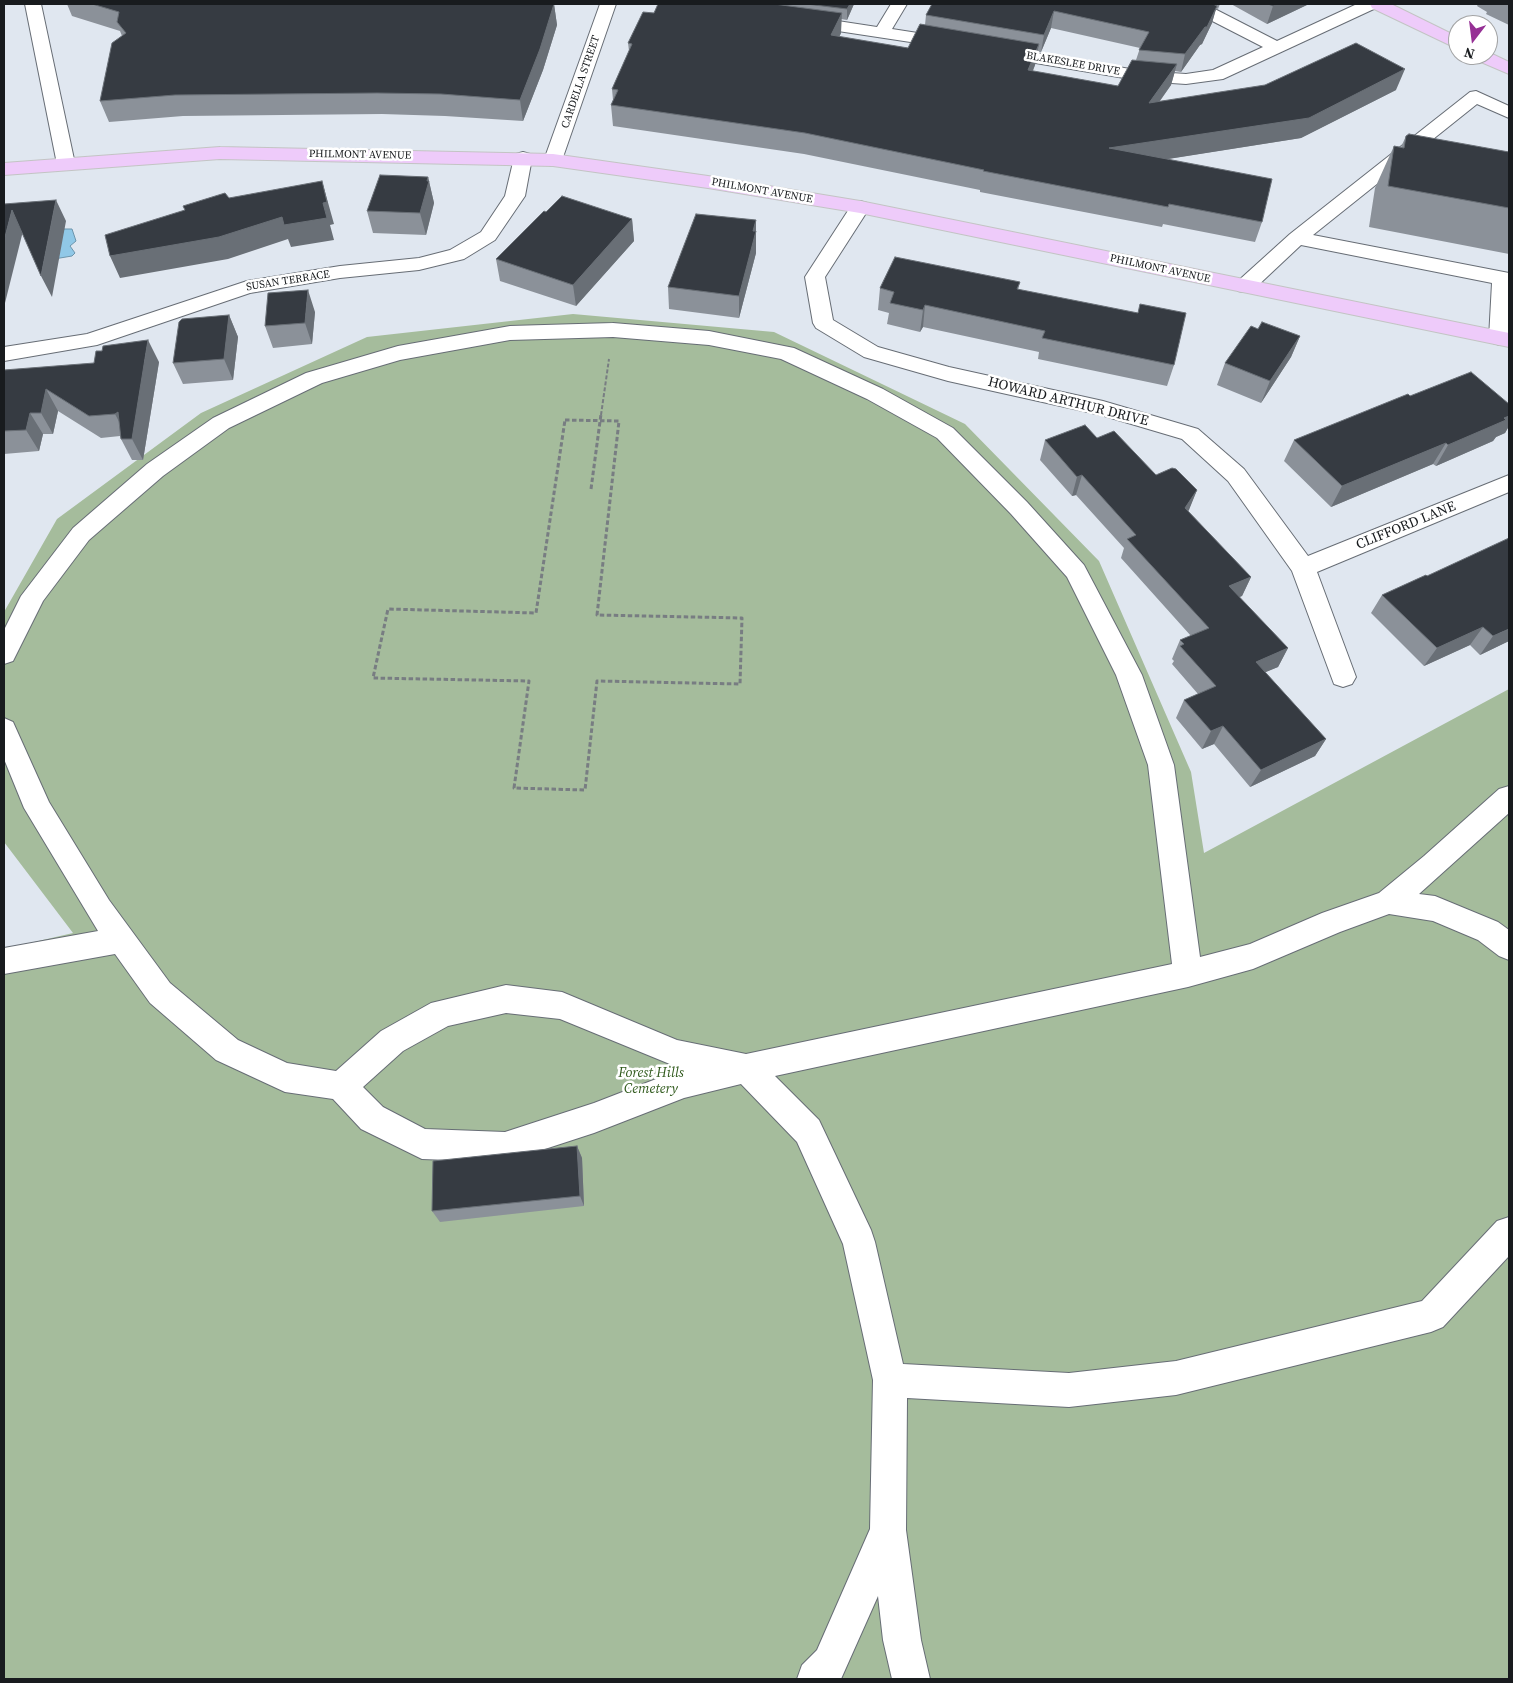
<!DOCTYPE html>
<html>
<head>
<meta charset="utf-8">
<style>
	body { margin:0 }
	#map { position:relative; width:1513px; height:1683px; overflow:hidden; background:#e0e7f0; font-family:"Source Serif 4",serif }
	canvas { display:block }
	.frame { position:absolute; inset:0; border:5px solid #181b1e; pointer-events:none }
	.north { position:absolute; left:1448px; top:15px; width:50px; height:50px; box-sizing:border-box; background:#fff; border:1px solid #a3a4a5; border-radius:50%; rotate:195deg; font-size:14px; font-weight:700; line-height:20px; text-align:center; color:#181b1e }
	.north::after { content:''; display:block; margin:auto; width:18px; height:22px; background:#963095; clip-path:polygon(50% 0,100% 100%,50% 72%,0 100%) }
</style>
</head>
<body>
<div id="map">
<canvas width="1513" height="1683"></canvas>
<div class="frame"></div>
<div class="north">N</div>
</div>
<script>
const ctx = document.querySelector('canvas').getContext('2d');
ctx.lineJoin = 'round';
function fill(path, color) {
  ctx.fillStyle = color;
  ctx.fill(path, 'evenodd');
}
function toPath(rows) {
  const path = new Path2D();
  for (const r of rows) {
    path.moveTo(r[0], r[1]);
    for (let i = 2; i < r.length; i += 2) path.lineTo(r[i], r[i + 1]);
  }
  return path;
}
function stroke(path, color, width, dash) {
  ctx.strokeStyle = color;
  ctx.lineWidth = width;
  ctx.lineCap = dash ? 'butt' : 'round';
  ctx.setLineDash(dash || []);
  ctx.stroke(path);
}
function label(font, color, halo, rows, align = 'center') {
  ctx.font = font + ' "Source Serif 4",serif';
  ctx.lineWidth = 5;
  ctx.setLineDash([]);
  ctx.textBaseline = 'middle';
  ctx.strokeStyle = halo;
  ctx.fillStyle = color;
  for (const [text, x, y, turn = 0] of rows) {
    ctx.save();
    ctx.translate(x, y);
    ctx.rotate((+turn || 0) * Math.PI / 180);
    ctx.textAlign = isNaN(turn) ? turn : align;
    if (halo) ctx.strokeText(text, 0, 0);
    ctx.fillText(text, 0, 0);
    ctx.restore();
  }
}
fill(toPath([
	[573,314,774,332,965,424,1099,561,1191,772,1204,853,1509,689,1509,1679,4,1679,4,949,73,933,4,842,4,612,57,519,201,413,367,337]
]), '#a5bc9c');
const water = toPath([
	[64,229,72,229,76,241,70,246,75,253,72,256,54,259,64,229]
]);
fill(water, '#90c8e7');
stroke(water, '#6c94ab', 1);
const minor = toPath([
	[25,4,41,4,75,164,73,168,66,170,59,168,57,164,25,4],
	[600,4,616,4,562,160,560,164,553,166,546,164,544,160,600,4],
	[891,4,907,4,892,29,950,38,956,39,959,43,956,47,950,48,805,26,799,25,797,21,799,17,805,16,877,27,891,4],
	[1185,4,1205,4,1277,41,1357,4,1378,4,1376,8,1223,79,1186,84,1142,81,1000,57,994,56,991,52,994,48,1000,47,1142,71,1186,74,1213,70,1263,47,1187,8,1185,4],
	[1476,91,1509,106,1509,118,1477,104,1313,235,1509,273,1509,340,1507,343,1500,345,1493,343,1489,338,1492,283,1301,245,1252,291,1245,292,1238,291,1235,286,1238,281,1290,234,1470,92,1476,91],
	[523,152,530,154,532,158,525,196,495,240,464,259,419,270,340,278,250,293,97,345,4,361,4,347,87,334,247,281,340,266,419,258,450,250,481,232,505,196,514,158,516,154,523,152],
	[860,201,867,203,870,207,825,277,833,320,878,347,949,367,1103,401,1198,429,1244,469,1308,556,1509,475,1509,492,1317,572,1356,677,1352,684,1343,687,1334,684,1292,571,1228,481,1182,439,1101,415,948,381,864,357,816,328,813,323,805,277,853,203,860,201],
	[613,323,709,331,794,348,883,389,953,428,1027,502,1084,565,1142,675,1174,765,1200,957,1250,944,1322,913,1379,893,1424,856,1499,789,1509,786,1509,813,1419,894,1435,896,1498,922,1509,930,1509,960,1499,956,1478,940,1433,921,1389,914,1340,932,1253,969,1188,987,775,1076,819,1120,871,1230,875,1242,903,1364,1069,1373,1176,1361,1422,1301,1497,1221,1509,1217,1509,1256,1443,1327,1431,1332,1176,1395,1069,1407,907,1398,906,1530,921,1640,930,1679,892,1679,883,1640,878,1596,841,1679,797,1679,802,1665,817,1650,870,1529,873,1380,843,1244,797,1142,741,1084,684,1098,594,1133,505,1162,422,1159,361,1129,333,1099,285,1092,216,1060,150,1003,115,954,4,974,4,948,98,931,24,808,4,759,4,718,13,722,49,802,109,900,170,983,238,1040,287,1063,336,1071,381,1031,431,1003,506,985,562,992,677,1040,746,1054,1172,964,1148,765,1116,675,1067,577,1011,514,937,438,867,399,781,359,709,345,613,337,510,340,400,360,322,383,229,428,163,476,89,540,43,601,13,661,4,664,4,630,21,596,73,528,147,464,213,418,306,373,398,346,510,326,613,323],
	[506,1013,560,1019,682,1069,594,1103,505,1132,425,1129,383,1107,363,1087,403,1051,448,1026,506,1013]
]);
const major = toPath([
	[1370,4,1391,4,1458,37,1458,49,1372,8,1370,4],
	[1488,52,1509,62,1509,74,1474,59,1471,55,1488,55,1488,52],
	[220,147,553,154,708,176,860,201,1509,333,1509,347,860,213,708,188,553,166,220,159,4,175,4,163,220,147]
]);
stroke(minor, '#676d75', 2);
stroke(major, '#c3c4c4', 2);
stroke(toPath([
	[601,415,609,359]
]), '#787d82', 2, [4, 2]);
stroke(toPath([
	[565,420,619,421,597,615,742,618,740,684,597,681,585,790,514,788,529,681,373,678,388,609,536,613,565,420],
	[591,489,601,414]
]), '#787d82', 3, [4.5, 2.5]);
fill(minor, '#fff');
fill(major, '#eecbfa');
fill(toPath([
	[67,4,554,4,557,25,543,70,523,121,445,116,382,114,183,116,109,122,100,101,122,36,120,31,72,16],
	[658,4,854,4,847,20,841,19,841,33,839,37,908,48,925,25,926,15,932,4,1220,4,1218,9,1216,8,1212,23,1202,44,1200,45,1181,72,1175,71,1171,85,1160,101,1396,90,1301,138,1167,159,1262,222,1255,242,1163,224,1162,227,980,192,980,190,804,154,613,126,611,105,613,100,612,89,629,51,628,43,654,13],
	[1051,28,1140,48,1136,60,1118,86,1033,71,1035,65,1038,52,1041,52],
	[1231,4,1309,4,1267,24],
	[1478,4,1509,4,1509,25,1486,14,1487,12,1477,6],
	[1406,136,1509,152,1509,254,1369,227,1375,188,1394,146,1401,147],
	[428,177,434,203,426,235,373,233,367,211],
	[632,219,634,241,576,306,500,281,496,259],
	[756,220,756,253,739,318,669,309,668,287],
	[1020,282,1018,290,1174,365,1167,386,1038,359,1039,352,923,327,920,332,887,324,889,313,878,310,880,288],
	[315,312,312,344,273,348,265,326],
	[229,315,238,337,233,380,183,384,173,363],
	[1300,336,1291,357,1261,403,1217,385,1225,363],
	[159,362,143,460,132,460,121,439,120,436,101,438,58,411,53,434,43,434,39,451,4,454,4,370],
	[1410,396,1509,404,1509,426,1505,433,1496,437,1493,441,1436,466,1433,464,1331,507,1284,461,1294,440],
	[1097,438,1156,475,1197,490,1188,511,1251,577,1242,596,1239,597,1288,648,1278,667,1265,672,1326,739,1315,756,1250,787,1214,744,1202,749,1176,718,1184,700,1198,694,1172,664,1174,661,1172,659,1180,640,1191,636,1121,558,1124,548,1076,495,1072,496,1040,460,1045,440],
	[1426,575,1509,641,1480,655,1470,645,1424,666,1371,613,1382,595],
	[577,1146,582,1158,584,1206,440,1222,432,1211]
]), '#8b9199');
fill(toPath([
	[554,4,557,25,543,70,523,121,520,100],
	[850,4,854,4,847,20,847,9],
	[1278,4,1309,4,1267,24,1273,6],
	[1217,6,1212,23,1202,44,1200,45,1181,72,1185,54],
	[1054,11,1051,28,1041,52,1044,35],
	[842,13,841,33,830,56,831,35],
	[1039,44,1035,65,1024,91,1028,70],
	[1177,64,1171,85,1144,123,1149,103],
	[1405,69,1396,90,1301,138,1105,169,1109,148],
	[428,177,434,203,426,235,420,213],
	[322,181,334,224,330,225,334,240,291,247,288,239,228,259,120,278,110,256,323,203],
	[56,200,66,221,52,297,41,276],
	[12,210,23,231,4,307,4,241],
	[632,219,634,241,576,306,573,285],
	[756,220,756,253,739,318,739,296,753,231],
	[308,290,315,312,312,344,305,323],
	[925,305,923,327,920,332,923,310],
	[229,315,238,337,233,380,224,359],
	[1300,336,1291,357,1261,403,1270,381],
	[148,340,159,362,143,460,132,439],
	[46,389,58,411,53,434,41,413],
	[118,412,126,435,115,414],
	[30,413,43,434,39,451,26,430],
	[1509,416,1509,426,1505,433,1496,437,1493,441,1436,466,1448,445],
	[1446,443,1433,464,1331,507,1342,486],
	[1082,475,1076,495,1072,496,1077,477],
	[1197,490,1189,510,1177,527,1185,508],
	[1251,577,1242,596,1221,605,1229,586],
	[1483,627,1470,645,1424,666,1437,648],
	[1509,629,1509,641,1480,655,1493,636],
	[1288,648,1278,667,1247,680,1256,662],
	[1223,726,1214,744,1202,749,1211,731],
	[1326,739,1315,756,1250,787,1261,770],
	[577,1146,582,1158,584,1206,580,1196]
]), '#696f76');
const building = toPath([
	[92,4,554,4,540,49,520,100,441,94,377,93,175,95,100,101,112,43,126,33,117,22,119,12,92,4],
	[658,4,774,4,842,13,831,35,908,48,920,24,1039,44,1028,70,1118,86,1132,60,1177,64,1149,103,1265,85,1356,43,1405,69,1309,118,1109,148,1272,179,1262,222,1169,204,1168,207,983,171,984,170,805,133,611,105,618,90,612,89,632,44,628,43,643,12,654,13,658,4],
	[806,4,850,4,847,9,806,4],
	[932,4,1213,4,1217,6,1207,27,1205,27,1185,54,1139,50,1149,32,1054,11,1044,35,926,15,932,4],
	[1268,4,1278,4,1273,6,1268,4],
	[1409,134,1509,152,1509,208,1388,186,1394,146,1404,148,1406,136,1409,134],
	[380,175,428,177,427,181,429,181,420,213,367,211,380,175],
	[322,181,327,202,323,203,327,218,284,225,282,217,219,237,110,256,105,235,185,210,183,206,225,193,229,198,322,181],
	[562,196,632,219,573,285,496,259,544,211,546,212,562,196],
	[56,200,41,276,12,210,4,241,4,204,56,200],
	[696,214,756,220,753,231,756,231,739,296,668,287,696,214],
	[895,257,1020,282,1017,289,1138,313,1140,304,1186,313,1174,365,1042,338,1045,331,925,305,923,310,890,303,894,292,880,288,895,257],
	[308,290,305,323,265,326,268,293,308,290],
	[229,315,224,359,173,363,179,322,182,319,229,315],
	[1262,322,1300,336,1270,381,1225,363,1251,326,1258,329,1262,322],
	[148,340,132,439,121,439,118,412,115,414,89,416,46,389,41,413,30,413,26,430,4,431,4,370,94,363,96,351,102,351,103,346,148,340],
	[1471,372,1509,404,1509,416,1504,418,1506,420,1448,445,1446,443,1342,486,1294,440,1408,394,1410,396,1471,372],
	[1085,425,1097,438,1114,431,1156,475,1172,468,1176,469,1197,490,1185,508,1251,577,1229,586,1288,648,1256,662,1326,739,1261,770,1223,726,1211,731,1184,700,1216,686,1180,646,1184,644,1180,640,1209,628,1127,539,1136,535,1082,475,1077,477,1045,440,1085,425],
	[1509,538,1509,629,1493,636,1483,627,1437,648,1382,595,1426,575,1427,576,1509,538],
	[577,1146,580,1196,432,1211,433,1161,577,1146]
]);
fill(building, '#363b42');
stroke(building, '#696f76', 1);
label('11px', '#181b1e', '#fff', [
	["BLAKESLEE DRIVE",1073,64,10],
	["CARDELLA STREET",581,82,-71],
	["PHILMONT AVENUE",360,155,1],
	["PHILMONT AVENUE",762,191,10],
	["PHILMONT AVENUE",1160,269,12],
	["SUSAN TERRACE",288,281,-9]
]);
label('14px', '#181b1e', '#fff', [
	["HOWARD ARTHUR DRIVE",1068,402,14],
	["CLIFFORD LANE",1406,526,-22]
]);
label('italic 14px', '#2f591b', '#fff', [
	["Forest Hills",651,1073],
	["Cemetery",651,1089]
]);
</script>
</body>
</html>
